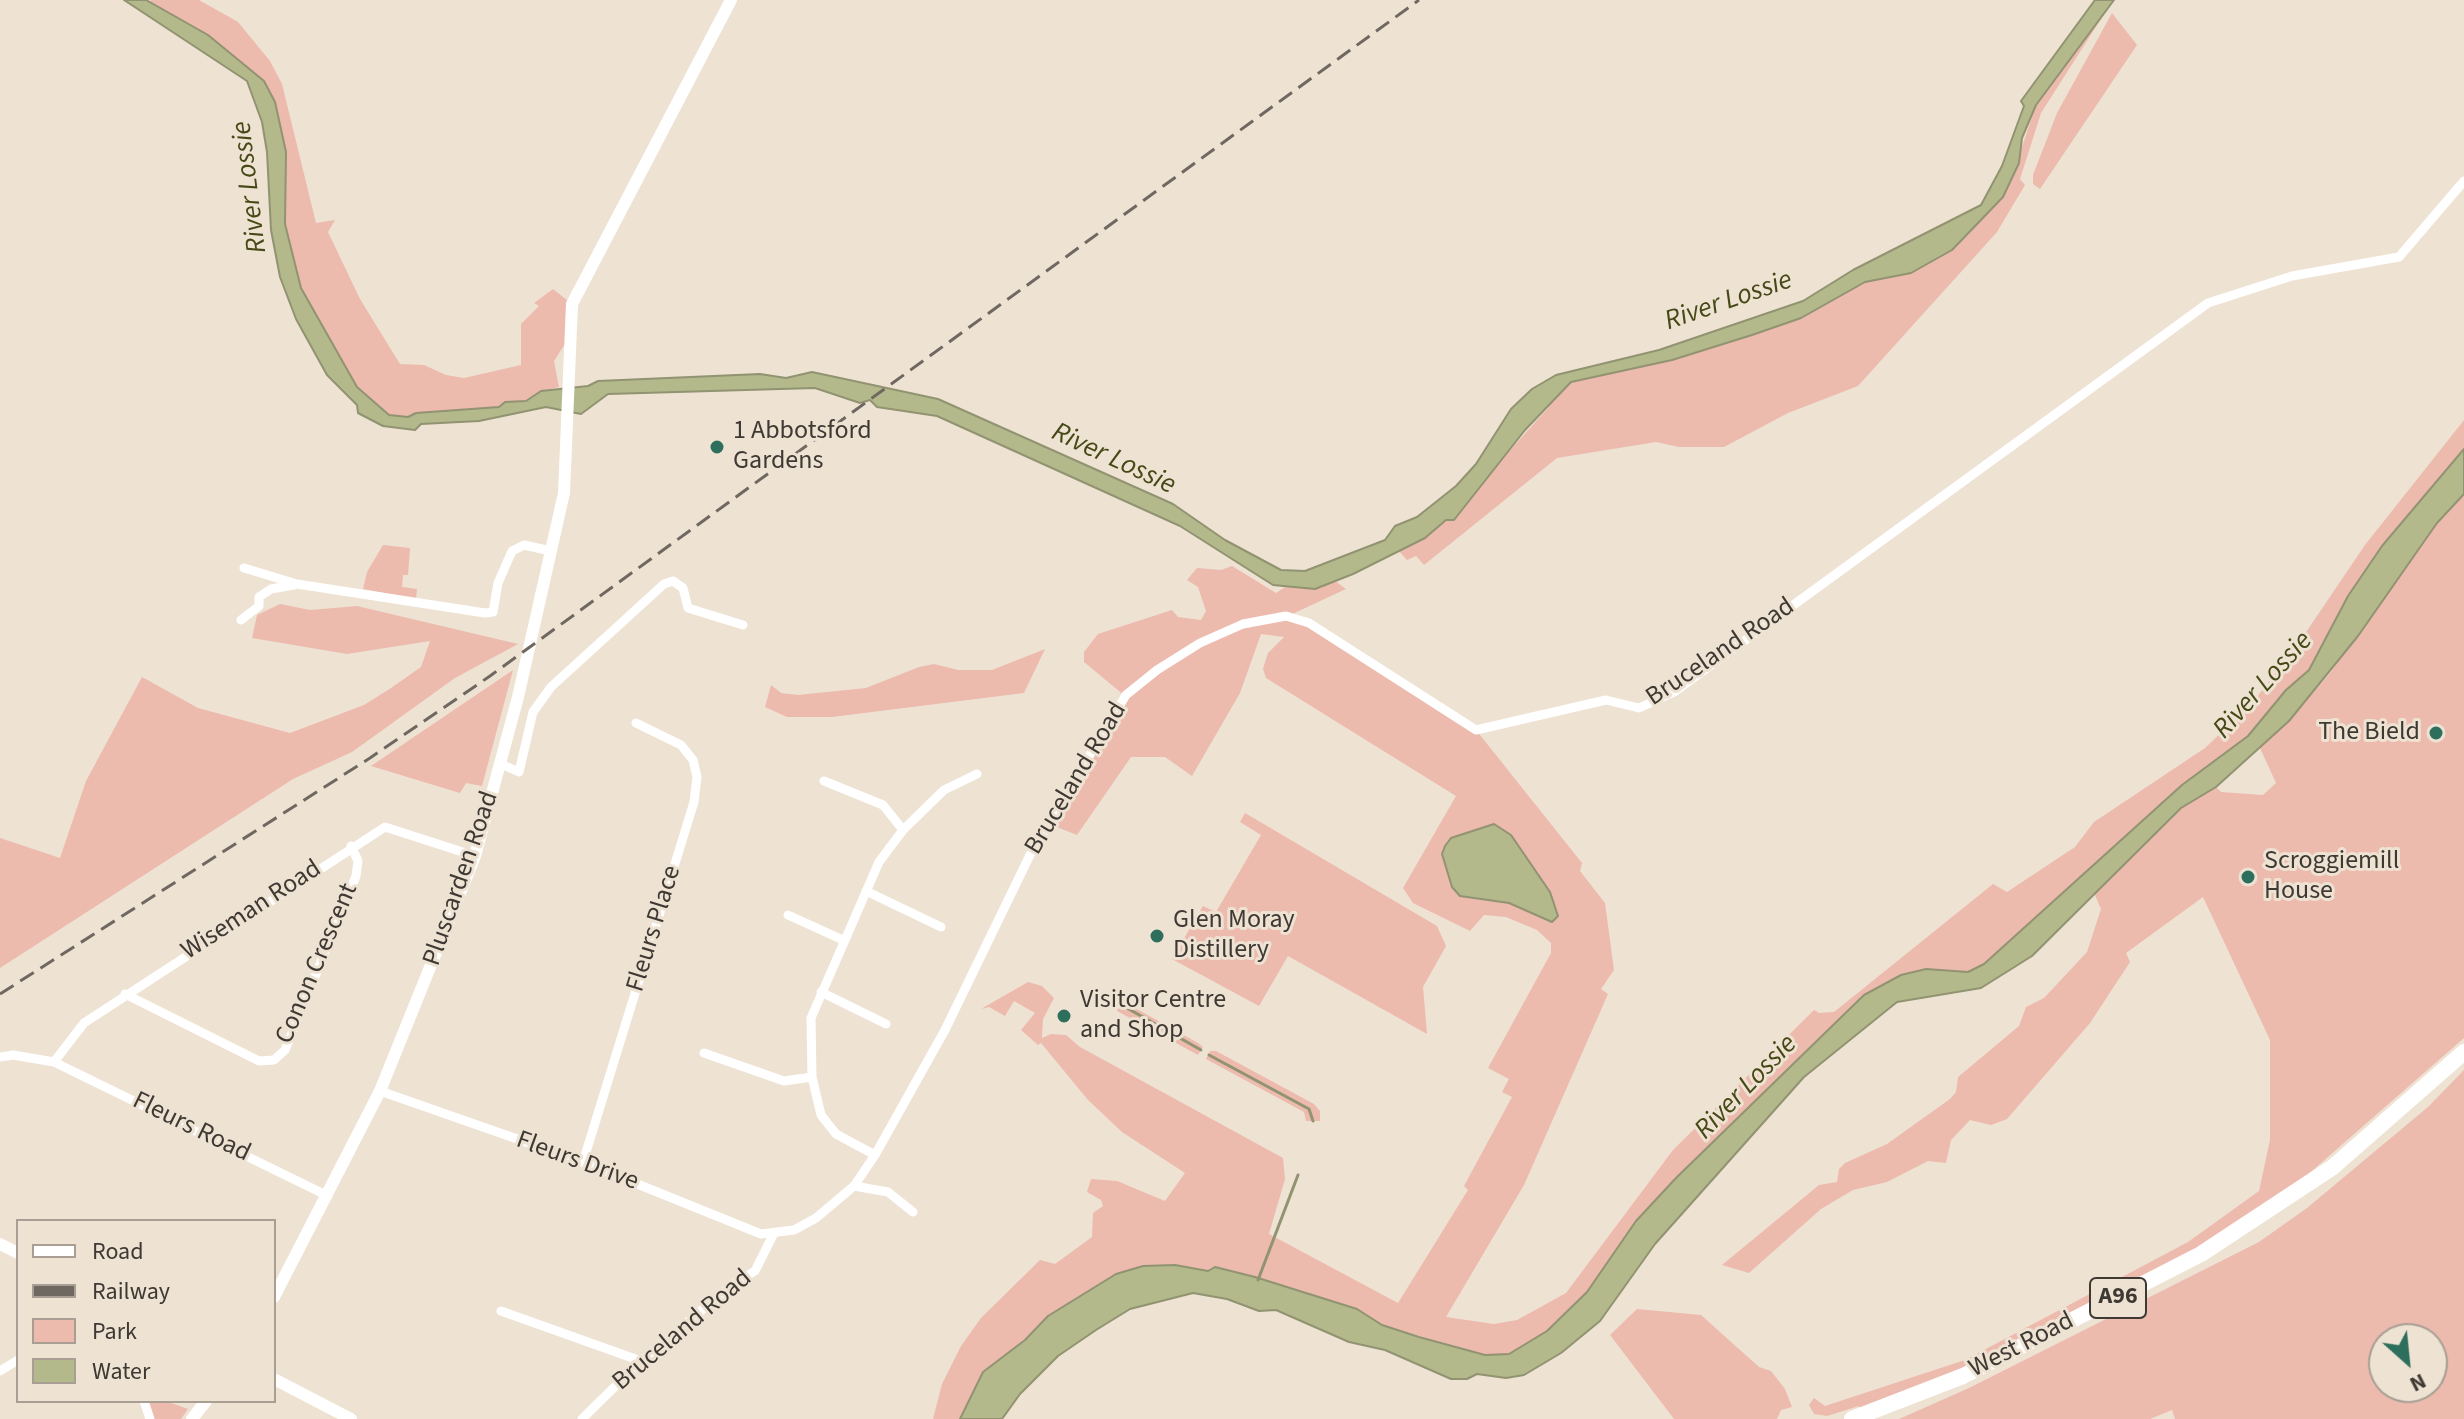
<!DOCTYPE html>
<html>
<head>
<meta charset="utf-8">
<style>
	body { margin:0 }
	#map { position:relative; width:2464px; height:1419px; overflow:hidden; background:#eee2d3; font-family:"Source Sans 3",sans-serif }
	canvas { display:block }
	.legend { position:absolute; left:16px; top:1219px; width:260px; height:184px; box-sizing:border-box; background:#eee2d3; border:2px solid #a89e93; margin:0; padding:10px 14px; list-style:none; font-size:24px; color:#3e3933 }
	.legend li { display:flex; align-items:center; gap:16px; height:40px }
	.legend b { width:40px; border:2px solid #a89e93 }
	.north { position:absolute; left:2368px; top:1323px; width:80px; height:80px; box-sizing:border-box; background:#eee2d3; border:2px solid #a89e93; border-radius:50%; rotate:153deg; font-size:22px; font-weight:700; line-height:32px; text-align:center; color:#3e3933 }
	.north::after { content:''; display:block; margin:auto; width:28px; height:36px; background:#2e6e5c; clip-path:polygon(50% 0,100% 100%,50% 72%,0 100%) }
</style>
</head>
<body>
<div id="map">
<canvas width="2464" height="1419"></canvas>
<ul class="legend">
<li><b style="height:10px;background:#fff"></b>Road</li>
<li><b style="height:10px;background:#6f6860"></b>Railway</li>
<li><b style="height:22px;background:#edbaae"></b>Park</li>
<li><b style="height:22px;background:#b4b98c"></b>Water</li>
</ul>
<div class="north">N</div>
</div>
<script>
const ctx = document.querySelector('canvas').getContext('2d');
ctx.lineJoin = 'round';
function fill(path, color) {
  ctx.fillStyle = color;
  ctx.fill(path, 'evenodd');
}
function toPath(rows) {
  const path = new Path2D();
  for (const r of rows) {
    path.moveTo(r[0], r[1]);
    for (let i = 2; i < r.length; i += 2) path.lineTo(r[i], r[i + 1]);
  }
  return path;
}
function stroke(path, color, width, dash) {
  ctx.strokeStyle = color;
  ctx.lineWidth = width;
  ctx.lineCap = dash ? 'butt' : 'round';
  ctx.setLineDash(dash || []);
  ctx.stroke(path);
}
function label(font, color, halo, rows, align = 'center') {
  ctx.font = font + ' "Source Sans 3",sans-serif';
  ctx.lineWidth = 6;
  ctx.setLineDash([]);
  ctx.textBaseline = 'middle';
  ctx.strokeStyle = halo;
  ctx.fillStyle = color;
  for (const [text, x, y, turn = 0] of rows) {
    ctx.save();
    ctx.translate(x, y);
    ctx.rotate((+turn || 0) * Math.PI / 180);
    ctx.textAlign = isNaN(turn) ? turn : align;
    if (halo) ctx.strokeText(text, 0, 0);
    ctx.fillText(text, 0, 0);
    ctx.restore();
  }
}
fill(toPath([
	[151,0,199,0,238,22,270,61,282,84,316,223,335,220,328,232,360,299,400,364,424,365,446,375,464,378,521,365,521,324,539,306,534,303,553,289,572,304,570,336,554,361,559,387,541,391,526,401,505,402,499,407,416,413,408,417,389,415,373,403,357,387,301,288,285,224,286,152,275,102,264,82,208,35,166,13,149,2],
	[2108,8,2041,113,2020,179,2025,185,1997,232,1858,386,1788,413,1724,447,1679,447,1656,442,1557,458,1424,565,1416,556,1407,560,1399,551,1425,538,1447,520,1549,407,1555,395,1571,382,1672,360,1801,318,1865,282,1911,273,1952,250,2013,174,2036,105],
	[2112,13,2137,45,2040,189,2033,184,2033,175,2057,113],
	[2464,420,2464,449,2382,546,2348,596,2309,670,2286,690,2248,736,2182,785,1984,964,1968,972,1926,969,1901,975,1864,995,1676,1178,1636,1221,1587,1292,1547,1331,1509,1354,1485,1355,1382,1325,1357,1309,1316,1298,1306,1292,1215,1267,1208,1271,1175,1265,1048,1316,1025,1340,983,1372,960,1419,933,1419,942,1384,961,1346,981,1318,1040,1260,1055,1264,1092,1237,1093,1213,1103,1206,1101,1200,1087,1192,1091,1179,1117,1181,1165,1201,1185,1173,1122,1132,1088,1100,1041,1043,1038,1045,1021,1030,1035,1013,1014,1001,1005,1016,989,1007,981,1009,1028,982,1042,986,1054,998,1043,1019,1042,1038,1051,1034,1066,1035,1080,1047,1283,1158,1285,1179,1269,1234,1398,1303,1468,1190,1464,1186,1512,1097,1502,1092,1509,1079,1488,1068,1551,953,1551,943,1537,930,1506,917,1484,915,1470,931,1413,903,1403,888,1456,796,1266,678,1263,669,1268,653,1284,637,1261,634,1240,693,1192,776,1165,757,1131,757,1077,835,1054,826,1125,696,1084,662,1084,652,1098,634,1172,610,1178,617,1201,620,1206,611,1198,587,1187,580,1197,568,1221,570,1232,566,1276,593,1285,587,1315,589,1335,581,1346,589,1288,616,1309,623,1476,730,1582,863,1580,871,1605,903,1614,970,1601,989,1608,994,1524,1185,1446,1317,1494,1324,1517,1320,1566,1293,1673,1150,1814,1010,1819,1013,1834,1012,1993,884,2007,892,2075,847,2094,822,2205,748,2253,702,2298,644,2365,545],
	[2464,494,2464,1038,2305,1177,2192,1253,1966,1368,1861,1409,1859,1406,1827,1416,1814,1414,1809,1405,1814,1398,1825,1406,1965,1360,2188,1242,2259,1191,2270,1140,2270,1040,2203,897,2126,953,2130,962,2090,1023,2007,1119,1991,1125,1970,1120,1951,1140,1946,1163,1928,1161,1887,1182,1853,1190,1821,1209,1749,1273,1722,1265,1819,1185,1837,1182,1839,1169,1845,1163,1887,1144,1950,1099,1956,1092,1958,1077,2019,1026,2026,1007,2044,998,2087,952,2101,909,2094,893,2181,808,2216,787,2221,792,2263,795,2276,783,2260,748,2289,721,2331,672,2418,543],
	[383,545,410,548,408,575,403,575,402,587,417,589,416,599,363,589,367,572],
	[280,604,310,610,357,606,518,644,455,678,352,752,293,779,0,968,0,838,60,858,86,781,142,677,198,708,290,733,364,705,391,688,421,667,430,641,347,654,252,638,257,615],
	[1045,649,1024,693,832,717,787,717,765,707,771,685,781,693,798,695,866,688,919,667,934,664,958,670,992,670],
	[513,670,482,786,466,783,460,793,371,766],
	[1245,813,1437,926,1446,946,1423,987,1427,1034,1288,956,1259,1006,1172,959,1203,906,1216,912,1261,835,1240,822],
	[1126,1003,1198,1043,1203,1047,1198,1055,1117,1011,1120,1004],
	[1210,1051,1216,1051,1314,1104,1320,1111,1320,1121,1306,1121,1304,1112,1206,1059],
	[2464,1070,2464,1419,2175,1419,2172,1410,2150,1419,1899,1419,1969,1388,2259,1242,2307,1208,2428,1107],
	[2384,1339,2432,1339,2432,1387,2384,1387],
	[1637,1309,1701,1315,1759,1367,1771,1371,1785,1389,1792,1407,1781,1410,1777,1419,1674,1419,1610,1335],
	[148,1401,166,1401,188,1409,181,1419,154,1419]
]), '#edbaae');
const water = toPath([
	[124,0,146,0,208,35,264,81,275,102,286,152,285,224,301,288,357,387,389,415,408,417,416,413,499,407,505,402,526,401,541,391,588,386,598,381,760,374,786,378,812,372,938,399,1173,504,1225,540,1281,570,1305,571,1385,540,1395,526,1417,517,1456,486,1476,464,1511,409,1532,389,1556,375,1659,350,1803,301,1853,270,1981,205,2002,166,2024,106,2021,101,2095,0,2114,0,2036,105,2022,138,2019,163,2003,197,1952,250,1911,273,1865,282,1801,318,1752,335,1672,360,1571,382,1525,430,1454,520,1446,520,1425,538,1353,574,1315,589,1273,585,1180,526,937,416,877,407,870,400,860,403,815,388,608,394,581,414,546,407,479,421,421,424,415,430,383,426,358,413,357,405,327,375,296,319,280,277,271,230,267,152,262,122,247,81,124,0],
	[2464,449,2464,494,2437,523,2358,636,2289,721,2216,787,2181,808,2032,956,1981,988,1897,1002,1804,1077,1655,1244,1600,1321,1561,1353,1524,1375,1506,1378,1477,1374,1467,1379,1451,1379,1385,1350,1349,1342,1276,1310,1259,1311,1227,1299,1193,1293,1130,1309,1096,1330,1058,1356,1020,1394,1002,1419,960,1419,983,1372,1025,1340,1048,1316,1116,1274,1143,1266,1175,1265,1208,1271,1215,1267,1255,1277,1357,1309,1382,1325,1419,1337,1485,1355,1509,1354,1547,1331,1587,1292,1636,1221,1676,1178,1864,995,1901,975,1926,969,1968,972,1984,964,2182,785,2248,736,2286,690,2309,670,2348,596,2382,546,2464,449],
	[1494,824,1511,835,1550,892,1558,916,1552,922,1509,903,1460,896,1452,887,1442,854,1445,846,1451,838,1494,824]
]);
fill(water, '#b4b98c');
stroke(water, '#919371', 2);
stroke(toPath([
	[1127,1008,1201,1050],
	[1209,1055,1309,1109,1313,1121],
	[1258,1280,1298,1175]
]), '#919371', 3);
stroke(toPath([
	[244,568,297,584,485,613,493,612,498,583,512,551,524,545,551,551],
	[241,620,259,606,259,597,271,589,294,585],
	[501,764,519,772,533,712,551,687,664,584,673,581,683,588,688,608,743,625],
	[824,781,883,805,903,830],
	[866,891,941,927],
	[788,915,843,940],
	[821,992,886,1024],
	[125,994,259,1061,274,1060,285,1050,356,876,358,861,351,846],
	[704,1053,784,1081,812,1077],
	[0,1057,13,1055,54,1062,328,1196],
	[54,1062,84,1023,385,827,475,856],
	[380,1091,583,1162,761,1234,794,1230,816,1218,854,1186,875,1155,945,1030,1030,855,1126,695,1157,670,1200,643,1243,624,1286,616,1309,623,1476,730,1606,700,1639,708,1674,692,2208,303,2292,276,2399,257,2464,181],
	[875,1155,836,1134,821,1115,812,1077,811,1018,879,862,903,830,944,790,977,774],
	[583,1162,694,802,697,777,693,760,681,745,636,723],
	[854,1186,888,1192,913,1212],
	[501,1311,641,1361],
	[0,1371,18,1360],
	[144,1401,150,1419],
	[582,1419,641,1361,733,1284,755,1271,773,1235]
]), '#fff', 9);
stroke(toPath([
	[0,1244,18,1253],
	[274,1297,380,1091,475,856,518,697,564,493,572,304,731,0],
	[274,1379,351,1419],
	[192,1419,206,1401]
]), '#fff', 12);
stroke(toPath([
	[1852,1419,1963,1376,2201,1254,2333,1167,2464,1052]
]), '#fff', 16);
stroke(toPath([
	[0,994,370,758,490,676,1419,0]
]), '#6f6860', 3, [16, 8]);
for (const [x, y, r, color] of [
	[717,447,8,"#2e6e5c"],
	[2436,733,8,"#2e6e5c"],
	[2248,877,8,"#2e6e5c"],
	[1157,936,8,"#2e6e5c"],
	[1064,1016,8,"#2e6e5c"]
]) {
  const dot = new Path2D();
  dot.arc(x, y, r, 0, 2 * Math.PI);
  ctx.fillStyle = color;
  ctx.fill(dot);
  stroke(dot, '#eee2d3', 3);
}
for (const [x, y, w] of [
	[2118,1298,56]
]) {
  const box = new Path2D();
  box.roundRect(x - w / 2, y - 20, w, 40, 6);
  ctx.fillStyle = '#eee2d3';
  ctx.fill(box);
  stroke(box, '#3e3933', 2);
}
label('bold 24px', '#3e3933', null, [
	["A96",2118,1298]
]);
label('26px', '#3e3933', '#eee2d3', [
	["1 Abbotsford",733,432],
	["Gardens",733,462],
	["The Bield",2420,733,"right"],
	["Scroggiemill",2264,862],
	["House",2264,892],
	["Glen Moray",1173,921],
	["Distillery",1173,951],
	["Visitor Centre",1080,1001],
	["and Shop",1080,1031]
], 'left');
label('26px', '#3e3933', '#eee2d3', [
	["Bruceland Road",1721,653,-34],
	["Bruceland Road",1077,779,-59],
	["Pluscarden Road",462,879,-71],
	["Wiseman Road",252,911,-33],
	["Fleurs Place",655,929,-73],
	["Conon Crescent",318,964,-67],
	["Fleurs Road",191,1128,26],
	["Fleurs Drive",577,1162,20],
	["Bruceland Road",683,1331,-40],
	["West Road",2022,1346,-27]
]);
label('italic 28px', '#464915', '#eee2d3', [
	["River Lossie",251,187,-97],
	["River Lossie",1729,302,-19],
	["River Lossie",1113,460,25],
	["River Lossie",2264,686,-48],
	["River Lossie",1747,1088,-46]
]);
</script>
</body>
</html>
